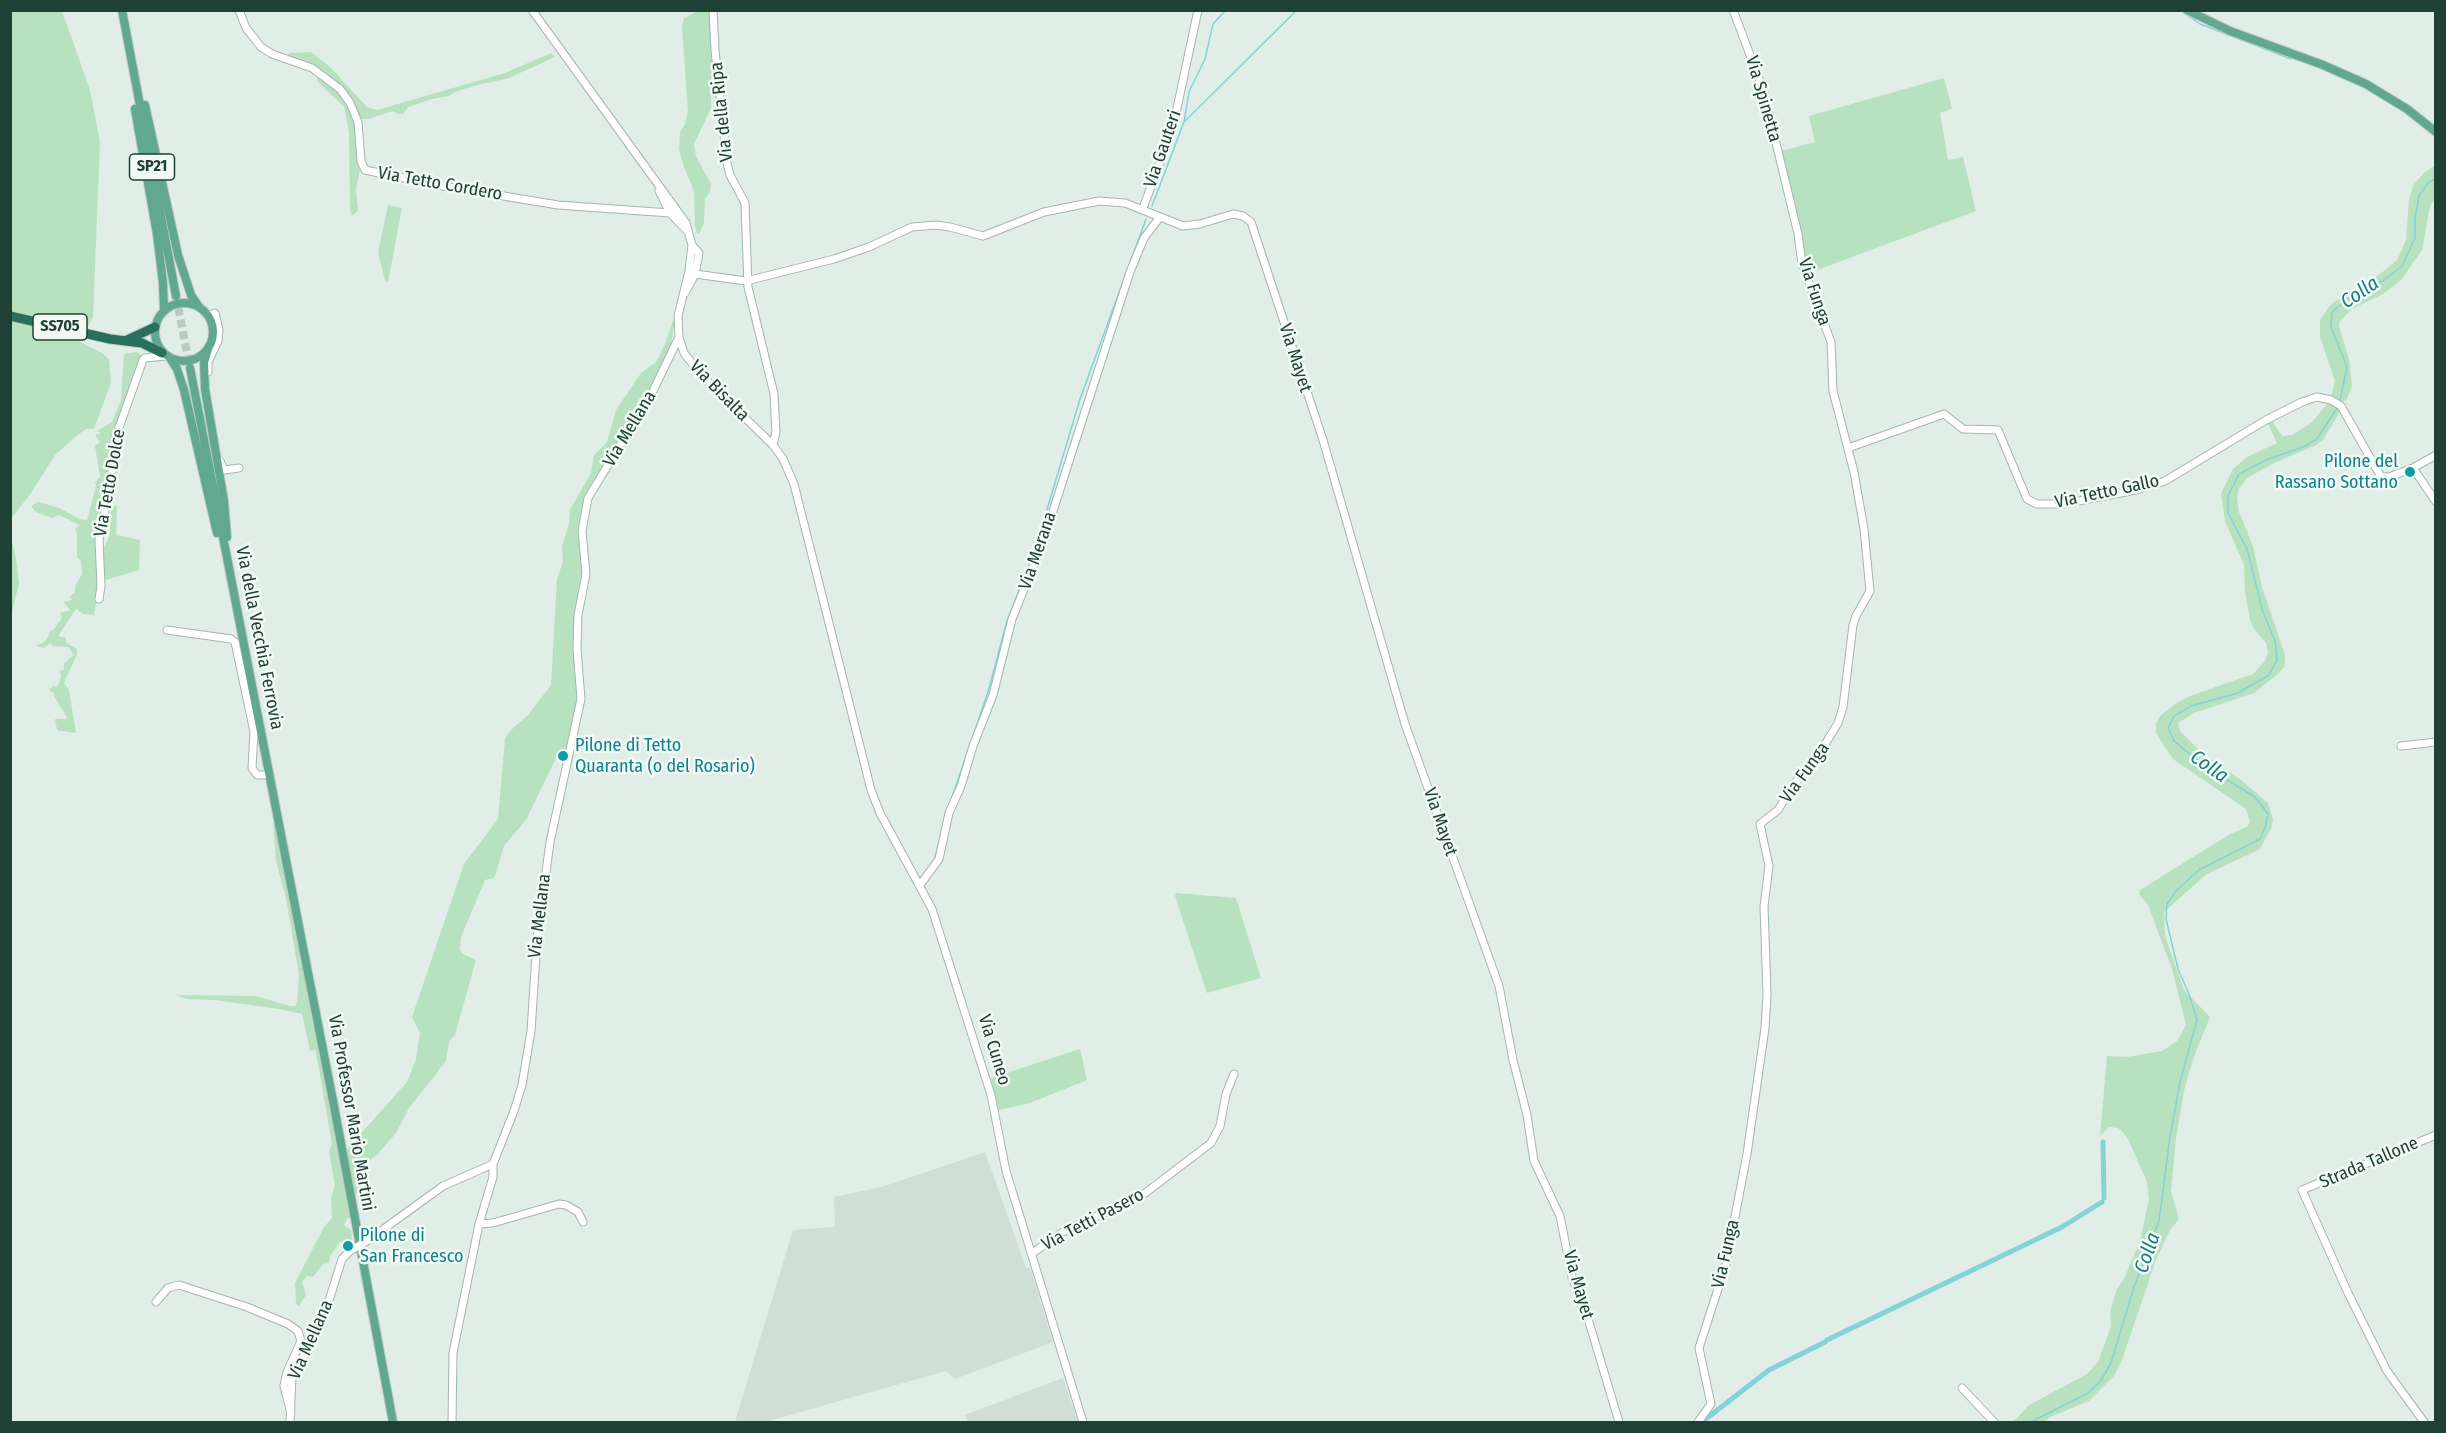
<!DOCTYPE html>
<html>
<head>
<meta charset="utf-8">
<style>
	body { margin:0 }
	#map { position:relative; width:2446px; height:1433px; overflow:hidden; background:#e1eee7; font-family:"Fira Sans Condensed",sans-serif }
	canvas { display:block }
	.frame { position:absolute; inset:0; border:12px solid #1f4035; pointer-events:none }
</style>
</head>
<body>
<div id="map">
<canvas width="2446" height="1433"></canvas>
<div class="frame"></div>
</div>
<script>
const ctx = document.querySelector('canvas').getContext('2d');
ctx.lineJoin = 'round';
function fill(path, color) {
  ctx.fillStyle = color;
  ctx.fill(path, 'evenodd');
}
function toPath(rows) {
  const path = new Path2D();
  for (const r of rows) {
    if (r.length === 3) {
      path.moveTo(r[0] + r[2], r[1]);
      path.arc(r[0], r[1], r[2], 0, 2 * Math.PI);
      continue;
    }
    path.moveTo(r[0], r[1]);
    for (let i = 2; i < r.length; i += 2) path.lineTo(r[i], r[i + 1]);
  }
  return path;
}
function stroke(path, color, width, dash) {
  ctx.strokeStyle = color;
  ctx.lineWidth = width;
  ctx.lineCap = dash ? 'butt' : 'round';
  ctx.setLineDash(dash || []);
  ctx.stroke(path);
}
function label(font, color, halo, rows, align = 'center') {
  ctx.font = font + ' "Fira Sans Condensed",sans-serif';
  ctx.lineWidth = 5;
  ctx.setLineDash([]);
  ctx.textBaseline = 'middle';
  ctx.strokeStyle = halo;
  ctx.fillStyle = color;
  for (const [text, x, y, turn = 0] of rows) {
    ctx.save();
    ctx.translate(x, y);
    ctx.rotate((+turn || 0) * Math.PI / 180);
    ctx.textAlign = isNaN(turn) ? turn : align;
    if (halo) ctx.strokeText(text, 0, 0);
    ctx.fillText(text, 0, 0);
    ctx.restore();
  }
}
fill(toPath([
	[985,1152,1026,1268,1030,1268,1053,1342,955,1379,946,1371,765,1422,735,1422,793,1230,835,1227,834,1197,885,1186],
	[1063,1378,1078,1422,968,1422,965,1415]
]), '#cfded6');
fill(toPath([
	[11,11,62,11,90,90,100,142,93,317,80,342,102,353,109,359,111,383,94,429,86,429,79,434,55,455,31,493,11,519],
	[698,11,709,11,715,75,711,92,711,108,694,144,696,156,711,184,710,192,705,199,704,223,699,234,697,234,695,226,694,191,684,167,679,149,680,132,685,124,688,111,682,27,684,18],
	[311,52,329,66,367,107,377,110,505,73,551,53,555,57,509,78,473,86,455,92,449,96,432,99,408,107,403,114,398,114,393,111,368,119,357,119,360,169,356,189,358,210,352,216,350,210,349,132,344,107,318,82,316,74,293,65,288,53],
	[1944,78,1952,109,1940,113,1948,160,1963,157,1976,211,1809,273,1781,151,1815,142,1809,116],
	[2435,166,2435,198,2430,206,2422,250,2401,280,2383,294,2352,309,2340,321,2339,326,2349,359,2352,386,2347,399,2342,403,2331,398,2335,381,2320,337,2320,320,2331,304,2384,271,2397,260,2406,240,2409,198,2414,184,2426,171],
	[388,205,402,208,388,282,385,280,378,253],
	[676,312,671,346,658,375,587,492,583,503,580,532,584,574,578,601,578,690,576,712,568,750,566,752,559,752,526,820,504,846,496,873,494,878,485,880,461,937,460,950,463,954,476,960,455,1035,449,1042,446,1061,409,1108,396,1133,377,1155,366,1163,361,1188,355,1195,347,1152,348,1148,407,1082,416,1059,420,1033,412,1017,464,864,498,819,505,739,510,731,528,715,551,685,557,579,563,562,562,546,569,524,570,510,591,473,594,455,607,442,616,410,641,373,656,362,665,344],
	[137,352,141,355,113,435,108,484,100,509,96,549,102,558,103,549,110,535,111,506,117,506,116,535,140,540,139,570,106,580,103,569,99,570,97,580,99,586,94,615,83,614,76,609,58,636,66,638,66,643,77,649,77,654,64,683,69,690,76,733,57,730,55,719,65,719,67,717,55,698,54,693,49,690,53,686,57,687,61,677,60,671,64,670,64,664,73,655,69,647,53,646,50,643,44,648,36,646,44,642,48,637,49,632,54,629,62,618,60,613,70,610,64,602,72,600,70,596,75,593,75,586,82,574,81,561,77,557,77,533,75,529,80,525,59,515,52,518,36,512,31,506,38,502,57,507,80,519,87,520,96,486,95,482,100,477,95,446,100,442,95,435,101,433,97,431,112,422,121,400,124,354],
	[2329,402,2341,410,2323,440,2314,446,2276,462,2247,478,2239,488,2237,498,2239,512,2253,546,2262,587,2285,655,2285,666,2279,673,2254,693,2194,713,2178,723,2180,731,2203,754,2240,779,2268,803,2273,820,2271,829,2260,849,2207,874,2164,912,2165,936,2184,990,2210,1017,2195,1054,2185,1086,2176,1138,2171,1191,2179,1219,2170,1230,2156,1260,2121,1363,2114,1376,2089,1401,2050,1417,2045,1422,2013,1422,2029,1405,2087,1374,2098,1362,2111,1326,2110,1312,2116,1291,2124,1279,2140,1241,2149,1199,2147,1182,2128,1139,2122,1131,2118,1128,2109,1127,2100,1136,2107,1056,2127,1057,2162,1051,2177,1041,2186,1025,2172,969,2148,905,2139,894,2140,890,2230,834,2247,827,2250,822,2246,809,2173,759,2156,733,2156,723,2161,715,2175,704,2190,696,2253,674,2265,661,2268,652,2266,643,2254,629,2250,620,2245,592,2244,565,2225,521,2221,494,2233,469,2247,457,2277,443,2267,422,2272,421,2282,436,2292,435,2311,423],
	[10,533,16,558,19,583,11,617],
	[272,806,351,1217,347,1219,344,1225,351,1230,353,1245,340,1242,330,1256,329,1263,323,1264,313,1277,307,1276,302,1282,306,1295,299,1306,296,1304,295,1283,324,1227,332,1218,331,1198,335,1186,329,1152,332,1144,319,1069,315,1050,310,1051,303,1018,302,1014,279,1009,215,1000,187,999,176,995,256,996,290,1006,295,1006,297,1002,299,975,286,898,276,861],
	[1176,893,1236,898,1261,978,1207,993,1175,896],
	[1080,1049,1087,1080,1030,1103,999,1110,991,1078]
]), '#b8e1bf');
stroke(toPath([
	[2180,10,2200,24,2291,59],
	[1184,122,1297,10],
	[1152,206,1184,122,1189,92,1205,59,1213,24,1226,10],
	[2340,401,2347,367,2331,327,2332,312,2346,300,2384,280,2402,266,2415,238,2415,218,2419,196,2428,183,2436,178],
	[951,800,988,692,1007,621,1035,550,1080,399,1146,219],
	[935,858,946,813],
	[2031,1422,2088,1393,2100,1382,2111,1363,2134,1287,2159,1221,2170,1137,2180,1082,2197,1020,2189,994,2178,969,2166,919,2167,904,2176,891,2199,870,2260,839,2265,828,2268,814,2255,797,2204,766,2174,741,2168,728,2174,716,2191,706,2238,693,2269,675,2277,660,2275,641,2263,612,2247,549,2228,513,2228,496,2239,474,2266,460,2303,447,2317,439,2337,408]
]), '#83d3d9', 1.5);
stroke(toPath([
	[2103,1142,2104,1198],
	[1827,1340,2062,1227,2102,1202],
	[1702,1422,1769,1370,1825,1342]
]), '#83d3d9', 5);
stroke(toPath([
	[176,296,190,368]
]), '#bacbc3', 8, [8, 4]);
const minor = toPath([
	[239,10,246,28,261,47,272,54,312,68,340,89,350,103,358,122,361,161,365,170,437,185,558,205,670,213,688,232],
	[532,10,686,223,692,245,689,271,678,316,679,337,684,353,701,375,773,445,783,459,794,484,871,790,880,813,932,909,991,1095,1006,1171,1083,1422],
	[713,10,715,50,727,163,730,175,745,203,748,287,774,394,776,432,773,445],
	[659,191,670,213],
	[1143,208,1173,127,1198,10],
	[695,274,746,281,834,259,869,247,912,227,936,225,950,227,983,236,1044,212,1099,201,1125,203,1183,226,1200,224,1233,214,1243,216,1251,222,1323,440,1405,724,1499,986,1513,1060,1527,1115,1534,1161,1560,1216,1572,1277,1586,1312,1619,1422],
	[685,293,695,274,699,253,692,245],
	[208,372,208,362,218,341,219,330,215,313,209,316],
	[1848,448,1944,414,1963,429,1998,430,2027,499,2037,504,2063,504,2136,490,2165,481,2266,420,2302,402,2317,397,2331,400,2341,406,2381,477,2389,477,2413,468,2436,455],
	[220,461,224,470,239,468],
	[2413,468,2436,502],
	[99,599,101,586,99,540,111,481,115,439,143,360,145,358,166,356],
	[167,630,231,639,235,642,254,732,252,768,257,775,269,775],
	[2401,746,2436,742],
	[920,885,939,859,949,813,961,786,973,746,993,695,1012,619,1043,542,1130,272,1144,238,1160,217],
	[479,1224,493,1223,559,1204,566,1205,578,1212,583,1222],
	[367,1241,443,1186,493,1164,514,1111,522,1085,531,1031,537,939,550,842,581,699,577,649,578,615,586,574,582,531,588,498,653,391,679,337],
	[1031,1254,1066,1230,1140,1197,1211,1143,1220,1126,1226,1094,1234,1074],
	[156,1302,168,1288,179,1285,247,1307,288,1324,298,1331,301,1341,287,1372,284,1386,291,1414],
	[1962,1388,1994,1422],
	[290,1422,292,1377,322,1323,342,1259,350,1251],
	[452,1422,453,1353,479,1224,493,1177,493,1164],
	[1698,1422,1711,1404,1699,1348,1726,1264,1747,1154,1765,1028,1767,994,1764,906,1769,866,1760,824,1778,810,1794,784,1821,751,1838,723,1843,707,1853,625,1856,616,1870,591,1864,529,1854,472,1833,391,1831,342,1802,264,1798,234,1763,89,1733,10],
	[2424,1422,2387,1371,2348,1293,2302,1190,2436,1135]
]);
const major = toPath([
	[122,10,176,296],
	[2187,10,2230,31,2323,65,2366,84,2407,109,2436,132],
	[145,105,178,255,191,295,199,307],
	[135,109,157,234,163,283,164,311],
	[184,332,29],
	[209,346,204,362,205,389,224,501,227,537],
	[170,358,177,369,184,390,217,533],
	[190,368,334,1106,393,1422]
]);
const highway = toPath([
	[10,316,110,339,142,343,162,353],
	[127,340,155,327]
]);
stroke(minor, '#a3b6ae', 9);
stroke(major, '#c0cac6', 10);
stroke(highway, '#c0cac6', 11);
stroke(minor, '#fff', 7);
stroke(major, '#61a890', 8);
stroke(highway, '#28705b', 9);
const minorBridge = toPath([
	[350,1251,367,1241]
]);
stroke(minorBridge, '#a3b6ae', 9, []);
stroke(minorBridge, '#fff', 7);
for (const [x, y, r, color] of [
	[2410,472,6,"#0f9aa8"],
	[563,756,6,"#0f9aa8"],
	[348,1246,6,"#0f9aa8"]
]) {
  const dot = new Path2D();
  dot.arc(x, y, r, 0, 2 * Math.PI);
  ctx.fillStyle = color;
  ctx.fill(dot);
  stroke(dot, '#f2f9f5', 2);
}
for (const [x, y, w] of [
	[152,167,45],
	[60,327,54]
]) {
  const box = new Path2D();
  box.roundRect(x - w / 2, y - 13, w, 26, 4.5);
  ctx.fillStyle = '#f2f9f5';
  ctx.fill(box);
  stroke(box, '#1f4035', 1.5);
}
label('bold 16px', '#1f4035', null, [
	["SP21",152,167],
	["SS705",60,327]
]);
label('18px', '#1f4035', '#f2f9f5', [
	["Via Spinetta",1763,99,74],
	["Via della Ripa",722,112,-96],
	["Via Gauteri",1163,149,-71],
	["Via Tetto Cordero",440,184,10],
	["Via Funga",1814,292,72],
	["Via Mayet",1295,358,72],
	["Via Bisalta",719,391,46],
	["Via Mellana",630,429,-59],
	["Via Tetto Dolce",110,483,-80],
	["Via Tetto Gallo",2107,492,-12],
	["Via Merana",1038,551,-71],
	["Via della Vecchia Ferrovia",259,638,79],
	["Via Funga",1805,773,-54],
	["Via Mayet",1440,822,71],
	["Via Mellana",540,916,-83],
	["Via Cuneo",994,1050,73],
	["Via Professor Mario Martini",351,1113,80],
	["Strada Tallone",2369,1163,-23],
	["Via Tetti Pasero",1093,1220,-28],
	["Via Funga",1726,1254,-77],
	["Via Mayet",1578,1285,74],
	["Via Mellana",311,1340,-66]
]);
label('18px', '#0d838f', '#f2f9f5', [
	["Pilone del",2398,462,"right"],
	["Rassano Sottano",2398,483,"right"],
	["Pilone di Tetto",575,746],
	["Quaranta (o del Rosario)",575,767],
	["Pilone di",360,1236],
	["San Francesco",360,1257]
], 'left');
label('italic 20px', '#137a83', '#f2f9f5', [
	["Colla",2360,293,-34],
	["Colla",2209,767,35],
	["Colla",2148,1253,-71]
]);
</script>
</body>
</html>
